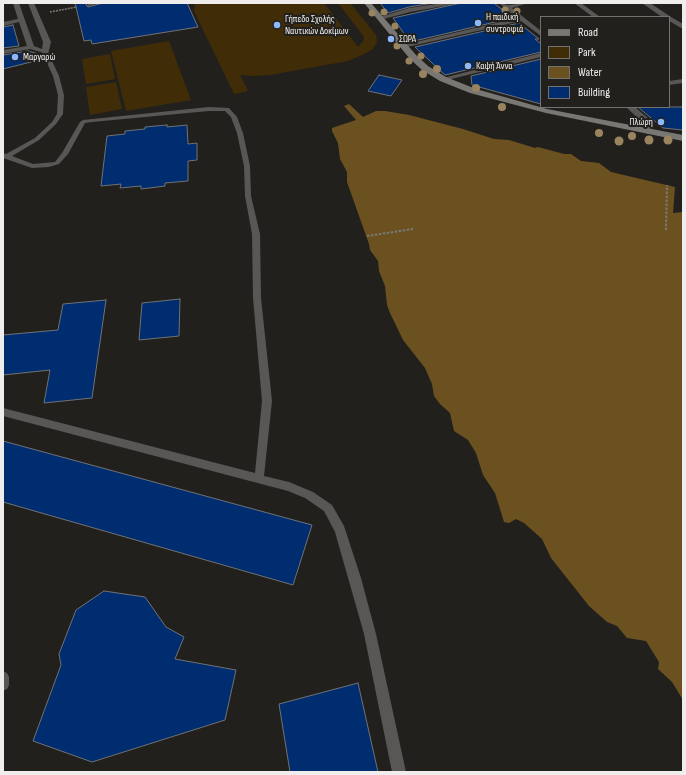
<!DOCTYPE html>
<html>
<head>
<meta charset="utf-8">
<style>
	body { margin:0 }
	#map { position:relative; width:686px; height:775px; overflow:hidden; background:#22201d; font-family:"Sofia Sans Condensed",sans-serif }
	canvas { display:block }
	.frame { position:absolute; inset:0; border:4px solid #f0eeec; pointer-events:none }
	.legend { position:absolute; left:540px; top:16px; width:130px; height:92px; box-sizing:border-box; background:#22201d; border:1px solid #747270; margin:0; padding:5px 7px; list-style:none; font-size:12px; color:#f0eeec }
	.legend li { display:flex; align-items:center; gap:8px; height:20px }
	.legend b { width:20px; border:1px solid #747270 }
</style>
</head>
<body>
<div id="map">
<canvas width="686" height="775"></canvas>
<div class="frame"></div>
<ul class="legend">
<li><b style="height:5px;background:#787774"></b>Road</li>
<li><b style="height:11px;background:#402d07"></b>Park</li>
<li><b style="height:11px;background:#6b511f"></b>Water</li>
<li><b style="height:11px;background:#002d6f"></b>Building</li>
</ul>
</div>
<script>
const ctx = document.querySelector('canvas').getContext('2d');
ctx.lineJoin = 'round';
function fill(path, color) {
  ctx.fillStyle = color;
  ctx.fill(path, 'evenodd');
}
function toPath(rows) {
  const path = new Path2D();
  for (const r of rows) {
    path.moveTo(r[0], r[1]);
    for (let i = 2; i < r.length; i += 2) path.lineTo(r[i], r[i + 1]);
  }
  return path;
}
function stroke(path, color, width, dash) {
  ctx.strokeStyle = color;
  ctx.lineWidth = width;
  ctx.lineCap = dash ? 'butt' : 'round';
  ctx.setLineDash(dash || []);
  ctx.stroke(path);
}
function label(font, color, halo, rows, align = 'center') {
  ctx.font = font + ' "Sofia Sans Condensed",sans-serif';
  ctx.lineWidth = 4;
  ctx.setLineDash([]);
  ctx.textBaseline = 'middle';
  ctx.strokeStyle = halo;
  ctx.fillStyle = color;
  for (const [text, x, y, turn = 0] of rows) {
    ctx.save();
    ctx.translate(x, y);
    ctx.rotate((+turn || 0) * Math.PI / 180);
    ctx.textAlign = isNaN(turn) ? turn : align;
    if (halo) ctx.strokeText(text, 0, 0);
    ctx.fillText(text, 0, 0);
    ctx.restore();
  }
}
fill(toPath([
	[195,3,324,3,358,47,364,40,364,37,338,3,350,3,376,35,377,42,373,49,364,54,348,61,270,75,255,76,240,75,248,91,234,94,194,11],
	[169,41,191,100,126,111,111,51],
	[110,54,115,79,86,84,82,59],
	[116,82,122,109,90,115,86,87]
]), '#402d07');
fill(toPath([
	[349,104,363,117,376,111,385,111,409,115,463,129,494,139,509,140,535,148,538,147,564,154,571,154,581,161,599,163,611,172,675,187,673,213,683,212,683,700,672,682,658,669,659,662,646,641,627,638,617,626,607,622,589,606,551,558,542,539,524,523,516,519,509,523,504,522,495,493,483,475,476,453,468,440,454,431,450,413,440,404,434,396,432,384,425,368,403,340,390,313,387,305,385,286,379,271,378,261,370,250,369,244,347,182,347,172,340,159,338,143,332,131,332,128,356,120,344,106]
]), '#6b511f');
const building = toPath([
	[75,3,87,3,86,5,88,7,103,3,187,3,198,27,92,44,91,40,84,41,75,3],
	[380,3,433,3,409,7,388,13,380,3],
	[461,3,494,3,512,18,410,42,393,18,461,3],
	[519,23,539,39,535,39,541,44,541,52,445,75,415,47,519,23],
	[13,25,19,46,3,48,3,27,13,25],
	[28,51,42,55,43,59,3,69,3,55,28,51],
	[541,59,541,104,472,85,471,76,541,59],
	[379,75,402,80,391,96,368,91,379,75],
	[638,107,683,107,683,130,663,128,638,107],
	[167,125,167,127,187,125,188,144,197,143,197,160,188,161,188,181,165,183,165,186,141,189,141,186,120,188,121,184,101,186,107,136,125,134,125,131,145,129,145,127,167,125],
	[180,299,179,336,139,340,142,303,180,299],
	[106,300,92,398,44,403,50,370,3,375,3,335,58,330,63,304,106,300],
	[3,441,312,525,293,585,3,502,3,441],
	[104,591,145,597,166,627,184,637,175,659,236,670,225,720,92,762,33,741,61,665,59,654,76,610,104,591],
	[358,683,378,772,290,772,279,704,358,683]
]);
fill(building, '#002d6f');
stroke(building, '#707275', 1);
stroke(toPath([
	[50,12,77,7]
]), '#7b7976', 1.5, [2, 1]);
stroke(toPath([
	[666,230,667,185],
	[367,236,413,229]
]), '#7b7976', 2, [2.5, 1.5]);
fill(toPath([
	[45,50,48,52,59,76,64,95,63,114,56,124,39,140,12,156,33,164,55,162,62,153,80,122,83,120,209,107,229,108,237,117,243,133,250,166,251,196,260,234,261,298,272,401,264,476,289,482,313,492,332,505,344,526,361,578,376,634,406,772,392,772,364,634,335,532,324,511,305,498,288,491,3,416,3,408,255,473,262,401,253,298,252,234,245,196,244,166,237,133,231,117,225,111,209,111,92,122,85,123,68,154,59,164,49,167,32,168,3,158,3,153,6,154,35,138,52,122,57,114,58,95,53,76,42,52,45,50],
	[3,671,7,673,9,677,9,685,7,689,3,691,3,671]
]), '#585756');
fill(toPath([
	[13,3,19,3,34,46,42,49,43,42,28,3,34,3,51,42,48,54,30,49,3,54,3,50,27,46,19,22,3,26,3,22,18,19,13,3],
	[90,3,102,3,88,6,87,5,90,3],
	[443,3,460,3,410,12,380,20,377,18,409,8,443,3],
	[499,3,508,5,528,3,512,8,541,31,541,36,521,21,403,48,399,46,517,18,499,3],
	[574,3,581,3,600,17,593,17,574,3],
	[642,3,650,3,671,17,683,24,683,29,669,21,669,17,662,17,642,3],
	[541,53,541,57,443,81,439,79,541,53],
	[683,79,683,83,669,85,669,81,683,79],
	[626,107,635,107,649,119,654,132,653,134,647,134,642,122,626,107]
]), '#585756');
fill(toPath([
	[364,3,371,3,416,55,428,66,446,77,476,89,547,109,683,135,683,141,546,113,470,93,440,81,422,70,410,59,364,3]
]), '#787774');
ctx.fillStyle = '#9a845f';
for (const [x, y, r] of [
	[505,10,3.5],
	[517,11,3.5],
	[384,12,3.5],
	[372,13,3.5],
	[395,26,3.5],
	[407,38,3.5],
	[397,46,3.5],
	[421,56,3.5],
	[409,61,3.5],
	[437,69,4],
	[423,74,4],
	[476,88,4],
	[502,107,4],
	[599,133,4],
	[632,136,4],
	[649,140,4.5],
	[668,140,4.5],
	[619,141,4.5]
]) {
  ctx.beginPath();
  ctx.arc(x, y, r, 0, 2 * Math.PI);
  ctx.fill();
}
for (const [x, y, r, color] of [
	[478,23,4,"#8db9fc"],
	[277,25,4,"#8db9fc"],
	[391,39,4,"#8db9fc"],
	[15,57,4,"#8db9fc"],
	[468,66,4,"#8db9fc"],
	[661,122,4,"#8db9fc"]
]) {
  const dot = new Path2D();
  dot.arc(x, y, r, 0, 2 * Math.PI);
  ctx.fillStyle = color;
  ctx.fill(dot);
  stroke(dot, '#22201d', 1.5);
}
label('10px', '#f0eeec', '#22201d', [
	["Η παιδική",486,17],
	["συντροφιά",486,29],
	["Γήπεδο Σχολής",285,19],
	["Ναυτικών Δοκίμων",285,31],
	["ΣΩΡΑ",399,39],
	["Μαργαρώ",23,57],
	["Καψή Άννα",476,66],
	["Πλώρη",653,122,"right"]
], 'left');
</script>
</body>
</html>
